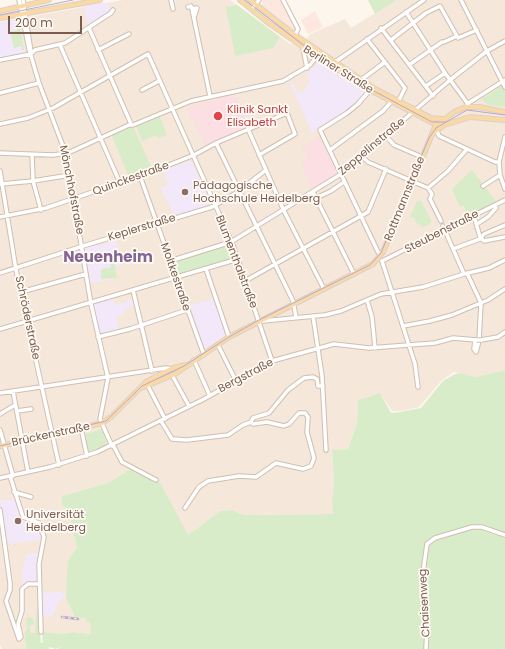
<!DOCTYPE html>
<html>
<head>
<meta charset="utf-8">
<style>
	body { margin:0 }
	#map { position:relative; width:505px; height:649px; overflow:hidden; background:#fdf6ec; font-family:Poppins,sans-serif }
	canvas { display:block }
	.scale { position:absolute; left:8px; top:16px; width:74px; height:18px; box-sizing:border-box; border:2px solid #7a5c4d; border-top:0; padding-left:5px; font-size:12px; line-height:14px; white-space:nowrap; color:#7a5c4d; -webkit-text-stroke:3px #fffaf3; paint-order:stroke }
</style>
</head>
<body>
<div id="map">
<canvas width="505" height="649"></canvas>
<div class="scale">200 m</div>
</div>
<script>
const ctx = document.querySelector('canvas').getContext('2d');
ctx.lineJoin = 'round';
function fill(path, color) {
  ctx.fillStyle = color;
  ctx.fill(path, 'evenodd');
}
function toPath(rows) {
  const path = new Path2D();
  for (const r of rows) {
    path.moveTo(r[0], r[1]);
    for (let i = 2; i < r.length; i += 2) path.lineTo(r[i], r[i + 1]);
  }
  return path;
}
function stroke(path, color, width, dash) {
  ctx.strokeStyle = color;
  ctx.lineWidth = width;
  ctx.lineCap = dash ? 'butt' : 'round';
  ctx.setLineDash(dash || []);
  ctx.stroke(path);
}
function label(font, color, halo, rows, align = 'center') {
  ctx.font = font + ' Poppins,sans-serif';
  ctx.lineWidth = 3.5;
  ctx.setLineDash([]);
  ctx.textBaseline = 'middle';
  ctx.strokeStyle = halo;
  ctx.fillStyle = color;
  for (const [text, x, y, turn = 0] of rows) {
    ctx.save();
    ctx.translate(x, y);
    ctx.rotate((+turn || 0) * Math.PI / 180);
    ctx.textAlign = isNaN(turn) ? turn : align;
    if (halo) ctx.strokeText(text, 0, 0);
    ctx.fillText(text, 0, 0);
    ctx.restore();
  }
}
fill(toPath([
	[123,0,230,0,290,44,306,40,310,34,345,19,351,28,397,0,505,0,505,370,475,377,454,372,442,380,419,407,401,411,392,411,380,393,358,400,357,423,348,449,332,450,334,482,332,501,334,514,254,515,240,514,233,510,220,511,188,535,188,538,161,484,132,468,108,483,62,496,62,505,72,512,71,524,77,547,68,560,85,618,90,623,91,634,73,632,62,634,35,633,25,649,2,649,0,645,0,22]
]), '#f5e8da');
fill(toPath([
	[263,0,282,0,296,29,295,32,261,6],
	[315,11,323,27,308,34,301,20]
]), '#fde8e0');
fill(toPath([
	[108,2,110,13,89,27,83,6],
	[16,19,19,21,25,53,0,58,0,23],
	[319,62,365,91,357,103,312,133,290,83,292,81,297,91,303,93,309,82,307,73],
	[189,161,193,163,211,205,174,216,161,188,169,184,163,170],
	[116,239,122,265,115,267,117,278,90,283,84,248,97,245,99,247],
	[113,298,114,305,133,300,135,306,124,309,124,314,116,316,119,330,100,334,93,304],
	[214,298,226,335,203,350,188,306],
	[15,499,21,516,39,524,44,540,4,544,0,501],
	[39,553,37,568,38,580,25,584,22,587,23,567,27,554],
	[61,592,66,595,58,603,52,616,42,617,41,593]
]), '#f3e8fa');
fill(toPath([
	[232,95,233,97,236,96,249,126,205,146,187,107],
	[321,134,339,173,312,189,301,162,307,159,302,148]
]), '#fbdfe3');
fill(toPath([
	[368,0,397,0,375,14],
	[237,5,280,37,273,48,235,56,226,7],
	[19,21,24,50,22,51,21,46,14,48,10,32,18,30,16,22],
	[503,85,505,88,505,107,489,105,481,100],
	[159,115,167,135,158,138,156,135,142,141,136,126],
	[133,126,152,169,129,177,111,134],
	[472,170,497,203,468,216,463,205,460,207,452,189],
	[420,199,432,222,422,228,419,223,417,224,414,218,410,217,417,201,419,202],
	[231,244,237,258,177,276,171,262],
	[114,257,117,278,101,279,101,269,111,267,109,258],
	[505,370,505,649,58,649,63,645,56,649,49,647,49,649,25,649,27,644,25,643,25,632,27,628,26,618,29,618,28,614,30,618,33,618,34,625,30,625,30,633,35,633,36,615,39,605,39,625,41,643,43,643,42,632,62,634,73,632,91,634,90,623,87,622,85,618,75,617,66,598,68,560,77,547,71,524,72,512,62,505,62,496,108,483,132,468,156,479,161,484,188,535,220,511,233,510,240,514,254,515,333,514,332,501,334,482,332,450,348,449,357,423,358,400,380,393,391,413,400,412,421,408,443,381,455,374,460,373,475,377],
	[102,429,106,441,105,446,91,452,88,450,86,434]
]), '#d8ecc9');
const minor = toPath([
	[19,0,29,49,39,83,66,154,91,304,108,378,100,419,112,446],
	[23,0,31,52],
	[171,0,173,9],
	[283,0,298,29,295,35],
	[461,0,505,87],
	[188,7,191,6,192,9],
	[252,9,259,0],
	[406,12,445,73,468,104],
	[194,17,197,8,192,9,210,96],
	[89,28,131,124],
	[381,28,433,96],
	[367,39,405,88,398,102],
	[391,40,426,13,440,6,458,38,477,30],
	[444,42,457,36],
	[60,45,120,183],
	[303,48,307,68],
	[98,50,129,34],
	[0,60,31,54,35,50,65,43,111,13,113,10],
	[335,62,424,0],
	[409,65,442,42],
	[361,80,385,62],
	[426,86,445,73],
	[142,90,159,81],
	[370,90,358,104,347,113,320,130,378,252],
	[0,93,39,83],
	[467,104,505,80],
	[0,124,28,118,53,108,148,54,233,245,272,361],
	[248,129,284,211,324,289],
	[437,131,439,136,495,162,499,162],
	[386,136,394,145,422,157],
	[505,137,499,162,500,175,505,189],
	[216,143,293,301,296,317],
	[330,150,383,111,391,102],
	[0,153,53,155,68,153,129,125,133,125,191,101,283,81,310,65,318,55,317,50],
	[32,154,33,181,41,210],
	[361,156,368,162,428,188,432,194,430,199,441,221],
	[0,171,16,270,59,465],
	[140,176,204,355],
	[1,184,33,181,70,175],
	[483,186,500,175],
	[428,188,448,171,467,149],
	[313,192,354,274],
	[316,198,331,191,344,182],
	[474,216,480,237],
	[0,217,46,208,154,171,194,155,216,143,287,113,295,134,259,155],
	[477,224,488,217,496,208,495,205],
	[443,226,464,274],
	[480,237,484,241,505,237],
	[453,249,480,239,484,234,505,225],
	[170,261,231,242,341,174,450,80,487,51,505,41],
	[382,261,505,200],
	[382,261,415,364,418,387],
	[206,269,229,337],
	[0,273,83,246,212,207,238,192,266,170],
	[467,273,481,303,479,341,476,352,474,349,475,340],
	[245,281,368,212,386,169],
	[133,290,152,371],
	[21,292,86,274],
	[367,300,372,317,375,348],
	[313,316,322,376,326,450],
	[263,321,325,315,341,311,381,294,423,287,464,274,489,268,505,260],
	[403,326,430,321,452,315,488,300,505,289],
	[0,329,238,259],
	[98,337,130,329,187,310],
	[481,340,498,337,505,332],
	[218,345,236,381],
	[194,360,210,396],
	[172,375,189,406],
	[148,386,165,419],
	[13,391,28,472],
	[0,393,166,368,171,369],
	[17,411,31,409],
	[0,414,15,405],
	[161,421,172,439,187,440,228,435,243,425,251,422,253,418,269,413,288,390,304,378,313,377,317,379,318,386,323,386],
	[81,428,87,456],
	[0,430,13,476],
	[113,445,122,462,156,480],
	[10,476,23,517,39,523,44,537,39,564,41,632],
	[0,478,50,467,97,452,202,400,272,361,334,344,369,348,435,343,453,338,477,340],
	[14,492,31,497],
	[185,508,199,487,208,481,239,476,256,477,276,463,303,469,311,466,314,458,307,432,308,417,305,413,299,413,289,424,284,426,267,422,253,424,251,422],
	[0,510,10,583,10,590,6,601,19,639,21,637,18,624,22,611,22,589,28,584,39,584],
	[426,649,427,627,423,572,427,544,435,538,472,527,482,527,505,535]
]);
const major = toPath([
	[240,0,267,22,324,61,370,90,435,124,444,125,470,117,505,120],
	[250,0,295,35,375,89,431,118,443,119],
	[0,11,49,0],
	[0,18,100,0],
	[432,134,444,125],
	[141,388,175,374,229,337,373,264,383,252,435,127,454,112,466,107,479,107,505,112],
	[0,446,102,423,111,417,146,382,173,368,186,365]
]);
stroke(minor, '#d1beb0', 5.5);
stroke(major, '#dad1cd', 6);
stroke(minor, '#fff', 3.5);
stroke(major, '#fbd9a5', 4);
stroke(toPath([
	[245,0,307,48,372,90,432,122,446,122],
	[0,15,73,0],
	[0,446,106,421,142,386,184,366,229,337,259,320,370,265,381,253,429,138,436,128,467,110,505,115]
]), '#b9a8c9', 1);
const rail = toPath([
	[62,617,78,619]
]);
stroke(rail, '#b9a8c9', 2.5);
stroke(rail, '#fffaf3', 1, [3]);
const minorBridge = toPath([
	[477,340,481,340]
]);
stroke(minorBridge, '#d1beb0', 5.5, []);
stroke(minorBridge, '#fff', 3.5);
for (const [x, y, r, color] of [
	[218,116,5,"#e0444e"],
	[185,192,4,"#8d6e63"],
	[18,521,4,"#8d6e63"]
]) {
  const dot = new Path2D();
  dot.arc(x, y, r, 0, 2 * Math.PI);
  ctx.fillStyle = color;
  ctx.fill(dot);
  stroke(dot, '#fffaf3', 1.5);
}
label('11px', '#7a5c4d', '#fffaf3', [
	["Berliner Straße",338,70,32],
	["Zeppelinstraße",372,147,-40],
	["Quinckestraße",131,179,-20],
	["Mönchhofstraße",71,190,79],
	["Rottmannstraße",405,199,-68],
	["Keplerstraße",142,228,-17],
	["Steubenstraße",442,232,-27],
	["Blumenthalstraße",236,262,69],
	["Moltkestraße",175,277,71],
	["Schröderstraße",27,318,78],
	["Bergstraße",246,376,-28],
	["Brückenstraße",51,435,-12],
	["Chaisenweg",425,603,-93]
]);
label('11px', '#be3a42', '#fffaf3', [
	["Klinik Sankt",227,110],
	["Elisabeth",227,123]
], 'left');
label('11px', '#785e54', '#fffaf3', [
	["Pädagogische",193,186],
	["Hochschule Heidelberg",193,199],
	["Universität",26,515],
	["Heidelberg",26,528]
], 'left');
label('bold 15px', '#846695', '#fffaf3', [
	["Neuenheim",108,258]
]);
</script>
</body>
</html>
